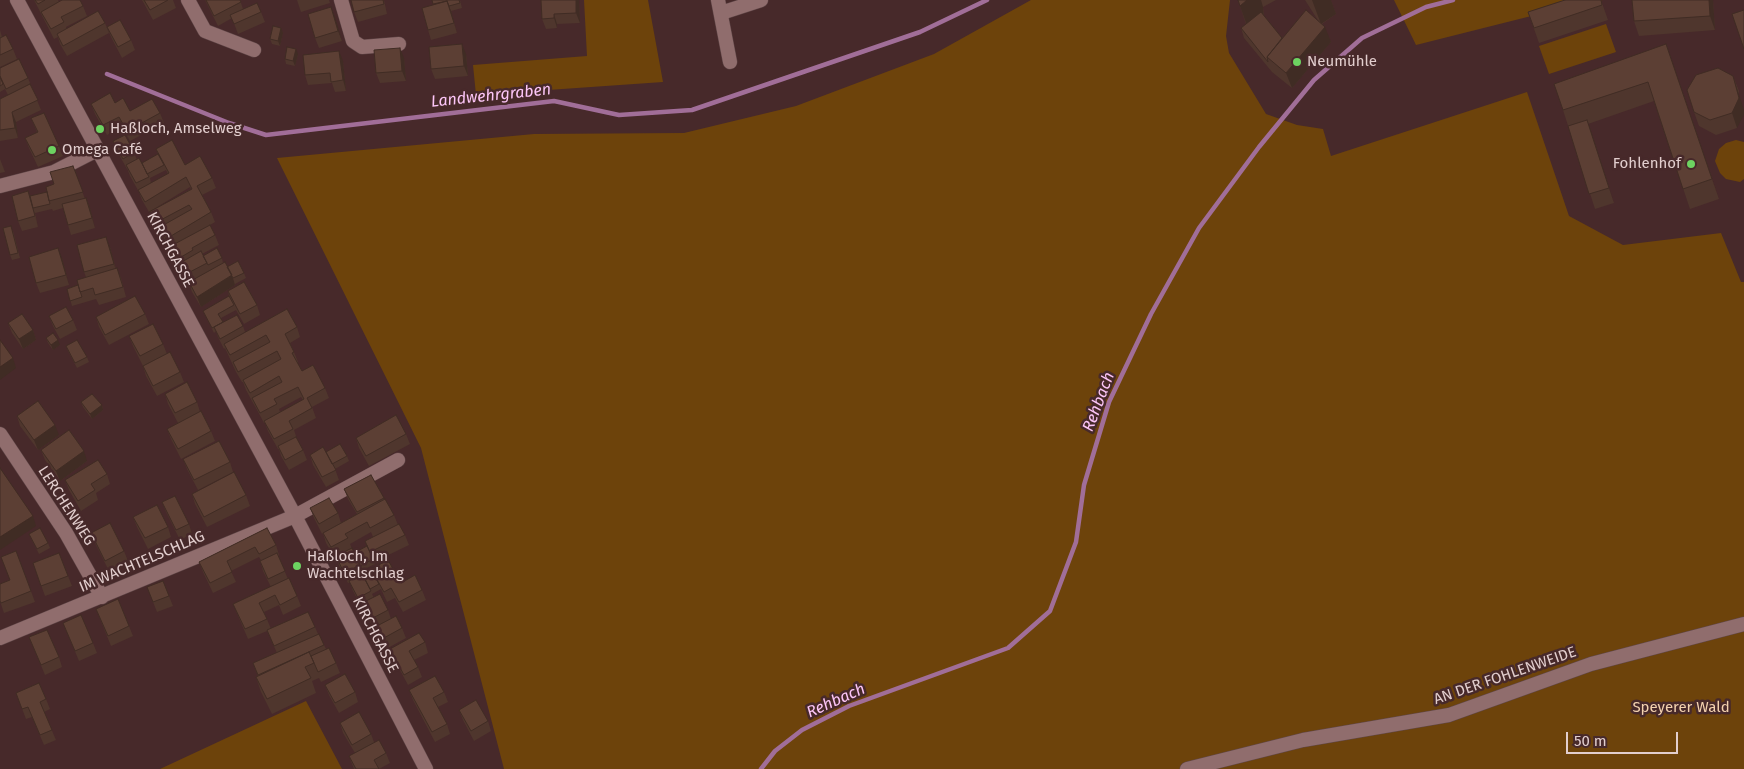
<!DOCTYPE html>
<html>
<head>
<meta charset="utf-8">
<style>
	body { margin:0 }
	#map { position:relative; width:1744px; height:769px; overflow:hidden; background:#47292a; font-family:"Fira Sans",sans-serif }
	canvas { display:block }
	.scale { position:absolute; left:1566px; top:732px; width:112px; height:22px; box-sizing:border-box; border:2px solid #e2cece; border-top:0; padding-left:6px; font-size:15px; line-height:18px; white-space:nowrap; color:#e2cece; -webkit-text-stroke:4px #47292a; paint-order:stroke }
</style>
</head>
<body>
<div id="map">
<canvas width="1744" height="769"></canvas>
<div class="scale">50 m</div>
</div>
<script>
const ctx = document.querySelector('canvas').getContext('2d');
ctx.lineJoin = 'round';
function fill(path, color) {
  ctx.fillStyle = color;
  ctx.fill(path, 'evenodd');
}
function toPath(rows) {
  const path = new Path2D();
  for (const r of rows) {
    path.moveTo(r[0], r[1]);
    for (let i = 2; i < r.length; i += 2) path.lineTo(r[i], r[i + 1]);
  }
  return path;
}
function stroke(path, color, width, dash) {
  ctx.strokeStyle = color;
  ctx.lineWidth = width;
  ctx.lineCap = dash ? 'butt' : 'round';
  ctx.setLineDash(dash || []);
  ctx.stroke(path);
}
function label(font, color, halo, rows, align = 'center') {
  ctx.font = font + ' "Fira Sans",sans-serif';
  ctx.lineWidth = 5;
  ctx.setLineDash([]);
  ctx.textBaseline = 'middle';
  ctx.strokeStyle = halo;
  ctx.fillStyle = color;
  for (const [text, x, y, turn = 0] of rows) {
    ctx.save();
    ctx.translate(x, y);
    ctx.rotate((+turn || 0) * Math.PI / 180);
    ctx.textAlign = isNaN(turn) ? turn : align;
    if (halo) ctx.strokeText(text, 0, 0);
    ctx.fillText(text, 0, 0);
    ctx.restore();
  }
}
fill(toPath([
	[584,0,648,0,663,82,476,95,473,65,587,56],
	[1031,0,1230,0,1226,36,1229,53,1266,114,1297,125,1323,129,1331,156,1527,92,1569,216,1623,245,1721,233,1741,282,1744,282,1744,769,504,769,421,448,277,158,534,134,684,133,796,106,934,54],
	[1394,0,1603,0,1579,4,1416,45],
	[1606,24,1616,52,1549,74,1539,46],
	[1736,140,1744,142,1744,179,1740,182,1726,179,1720,173,1715,161,1719,149,1726,143],
	[306,701,342,769,160,769]
]), '#6d430b');
stroke(toPath([
	[107,74,229,123,266,135,554,101,619,115,692,110,920,32,987,0],
	[761,769,775,751,802,730,849,706,1008,648,1050,611,1076,542,1084,485,1109,402,1151,314,1199,228,1259,147,1314,80,1362,38,1426,7,1453,0]
]), '#a16e98', 4.5);
const minor = toPath([
	[17,0,295,516,426,769],
	[188,0,205,31,254,50],
	[341,0,353,41,362,47,399,44],
	[718,0,730,62],
	[721,13,761,0],
	[0,186,54,172,97,150],
	[0,434,66,533,102,597],
	[0,638,295,516,398,460],
	[1187,769,1303,740,1449,715,1591,664,1744,624]
]);
stroke(minor, '#5f4647', 15);
stroke(minor, '#906d6d', 14);
fill(toPath([
	[34,0,58,0,59,2,83,6,87,16,66,27,66,29,105,23,109,33,67,56,60,44,58,37,54,39],
	[142,0,173,0,176,8,153,20],
	[205,0,240,0,243,9,261,12,265,22,238,34,232,18,218,26],
	[297,0,329,0,330,3,301,12],
	[384,0,387,14,358,22,354,12],
	[460,0,462,8,451,11,457,33,431,40,428,30,422,8],
	[541,0,579,0,580,23,557,24,557,28,546,29,542,19],
	[1238,0,1276,0,1263,7,1264,16,1282,38,1319,22,1305,0,1331,0,1336,14,1322,24,1331,42,1292,88,1272,72,1244,38,1241,28,1246,24],
	[1601,0,1608,20,1539,43,1528,12],
	[1713,0,1715,30,1639,36,1634,21],
	[331,7,342,41,319,48,315,38],
	[107,27,131,40,135,50,122,58,111,37],
	[281,28,283,33,280,46,272,44,270,39],
	[0,30,2,37,13,49,17,59,0,67],
	[1666,44,1719,199,1690,209,1654,101,1588,124,1614,203,1595,209,1563,110],
	[298,54,295,66,286,64,285,59],
	[466,54,468,76,435,79,431,69],
	[404,58,406,81,380,83,376,73],
	[343,61,346,91,335,92,332,83,308,85,305,75],
	[0,76,28,78,41,110,16,122,18,138,0,141,0,99,8,95,5,89,0,92],
	[1733,76,1739,91,1737,128,1716,135,1699,126,1694,112],
	[115,103,130,111,160,113,164,123,130,141,122,127,107,135,95,114,91,104],
	[31,118,59,146,63,156,38,167,29,148,25,138,37,132],
	[113,141,134,152,137,160,142,163,158,154,156,149,185,165,212,178,216,188,202,195,211,212,215,222,210,225,215,235,219,245,202,254,203,256,222,258,223,263,227,267,244,273,246,278,235,284,235,285,201,307,192,292,189,283,182,269,180,270,173,257,169,248,161,232,159,233,153,222,149,212,191,189,190,187,149,212,142,200,139,192,130,176,127,168,127,169,117,151],
	[166,170,168,174,151,183,150,178],
	[0,159,5,172,0,173],
	[73,166,85,199,86,198,90,208,95,228,71,235,63,208,53,211,52,209,35,213,38,227,22,231,18,221,28,191,30,196,47,192],
	[13,231,20,258,12,260,10,255],
	[110,247,116,269,121,278,126,297,99,305,96,299,72,306,67,289,78,285,86,277,84,272],
	[62,258,69,285,40,293,36,283],
	[228,291,257,305,260,315,244,324,236,310,221,318,223,322,243,326,245,332,297,327,300,337,290,343,294,352,298,362,297,362,302,371,325,388,329,398,312,407,316,418,294,430,297,439,303,450,307,460,289,470,281,456,279,449,278,449,268,431,265,423,264,423,256,408,253,403,246,390,243,382,242,382,236,372,225,348,224,349,218,337,216,331,214,333,203,311,229,296],
	[301,397,303,400,280,412,279,409],
	[145,314,149,324,109,345,99,327,96,317],
	[49,316,73,320,77,330,60,339,53,326],
	[8,323,33,330,36,340,23,349,12,333],
	[129,336,163,344,167,354,180,372,184,382,157,396,146,376,143,366,133,346],
	[46,338,60,345,53,350,48,343],
	[66,346,87,357,89,362,77,368,68,351],
	[165,394,197,402,200,412,211,431,215,441,181,459,171,439,167,429,178,423,168,404],
	[81,402,102,405,103,410,92,419,83,407],
	[17,416,59,435,38,450,20,426],
	[406,434,410,444,369,466,359,448,356,438],
	[41,450,87,461,60,481,45,460],
	[326,452,347,456,349,461,335,469,339,480,326,487,313,465,310,455],
	[183,459,230,462,233,472,198,490,187,469],
	[107,474,110,484,96,493,98,500,81,511,69,490,65,480],
	[371,475,384,499,394,515,398,525,405,535,409,545,374,562,375,564,362,570,364,575,363,576,365,579,373,574,371,569,401,583,422,590,426,600,403,612,395,598,387,602,381,589,372,594,374,598,388,610,391,619,402,628,406,638,386,649,379,638,376,628,374,629,366,614,364,607,362,608,353,591,350,582,348,583,339,566,336,556,334,557,326,543,323,533,322,534,314,518,310,508,338,513,341,523,357,514,348,499,344,489],
	[371,532,373,537,365,541,367,546,354,553,350,544],
	[192,494,246,495,250,506,207,527,195,504],
	[162,502,189,524,192,534,180,540,166,512],
	[133,517,168,527,171,537,148,549,137,527],
	[267,528,276,545,279,555,278,556,288,579,297,596,301,606,283,615,279,605,264,612,271,629,315,627,318,634,324,645,326,649,336,663,340,673,321,682,319,678,312,681,316,693,272,714,261,692,256,677,258,676,253,663,277,653,267,631,248,639,233,604,271,587,263,571,260,561,261,560,259,557,231,571,236,582,213,593,203,572,199,562],
	[91,533,124,551,128,561,109,571,95,543],
	[29,534,48,543,50,548,39,554],
	[16,551,35,602,4,613,0,601,10,580],
	[59,553,72,586,45,596,33,563],
	[147,587,169,596,173,606,157,612],
	[96,609,129,626,133,636,111,646],
	[63,623,93,643,97,653,79,661],
	[29,637,59,657,62,667,45,675],
	[425,642,428,653,414,660,418,667,422,677,408,685,394,659,390,649],
	[325,685,355,692,358,702,339,713,329,695],
	[409,690,444,692,448,702,438,707,447,724,450,734,435,742,413,700],
	[16,693,46,699,50,709,44,712,56,740,44,745,32,717,26,719],
	[459,710,488,721,491,731,474,741,463,720],
	[340,723,371,734,374,742,386,753,390,763,379,769,354,769,349,756,355,753,343,733]
]), '#4f362d');
fill(toPath([
	[576,0,579,0,580,23,576,13],
	[1247,0,1261,0,1263,7,1264,22,1250,34,1240,6],
	[1312,0,1331,0,1336,14,1321,24],
	[1709,0,1713,0,1715,30,1710,16],
	[447,1,451,11,457,33,454,23],
	[331,7,335,17,342,41,338,31],
	[554,14,557,24,557,28,554,18],
	[1325,27,1331,42,1292,88,1286,73],
	[281,28,283,33,280,46,278,41],
	[462,44,466,54,468,76,464,66],
	[1666,44,1673,64,1719,199,1712,179],
	[400,48,404,58,406,81,402,71],
	[296,49,298,54,295,66,293,61],
	[339,51,343,61,346,91,343,80],
	[1733,76,1744,110,1744,115,1737,128,1732,113],
	[12,112,16,122,18,138,15,128],
	[1587,120,1592,134,1614,203,1609,188],
	[28,191,32,201,33,208,38,227,35,216],
	[86,198,90,208,95,228],
	[106,237,110,247,117,274,114,264],
	[58,248,62,258,69,285,66,275],
	[232,275,235,285,201,307,197,297],
	[33,330,36,340,23,349,19,339],
	[58,340,60,345,53,350,51,345],
	[13,358,16,368,0,380,0,367],
	[102,405,103,410,92,419,90,414],
	[55,425,59,435,38,450,34,440],
	[84,451,87,461,60,481,56,471],
	[33,516,36,526,0,550,0,537]
]), '#402c24');
const building = toPath([
	[35,0,45,0,38,4,35,0],
	[62,0,80,0,83,6,61,17,64,22,51,29,41,12,62,0],
	[144,0,168,0,150,10,144,0],
	[206,0,240,0,241,2,214,16,206,0],
	[351,0,383,0,384,4,354,12,351,0],
	[432,0,459,0,460,3,449,6,447,1,433,4,432,0],
	[541,0,576,0,576,13,554,14,554,18,542,19,541,0],
	[1238,0,1247,0,1240,6,1238,0],
	[1565,0,1601,0,1602,5,1534,28,1528,12,1565,0],
	[1632,0,1709,0,1710,16,1634,21,1632,0],
	[447,1,454,23,428,30,422,8,447,1],
	[257,3,261,12,234,24,230,15,257,3],
	[331,7,338,31,315,38,308,14,331,7],
	[1306,10,1325,27,1286,73,1267,57,1306,10],
	[1744,10,1744,49,1732,14,1744,10],
	[98,11,105,23,63,46,57,34,98,11],
	[1261,12,1282,38,1267,57,1268,62,1241,28,1261,12],
	[120,20,131,40,118,47,107,27,120,20],
	[273,26,281,28,278,41,270,39,273,26],
	[6,35,13,49,0,55,0,38,6,35],
	[462,44,464,66,431,69,429,47,462,44],
	[1666,44,1712,179,1683,189,1648,82,1563,110,1554,84,1666,44],
	[287,47,296,49,293,61,285,59,287,47],
	[400,48,402,71,376,73,374,50,400,48],
	[339,51,343,80,331,82,330,73,305,75,303,55,339,51],
	[19,59,28,78,6,89,0,76,0,68,19,59],
	[1718,68,1733,76,1739,98,1732,113,1710,120,1694,112,1687,90,1696,75,1718,68],
	[0,77,3,84,0,86,0,77],
	[30,84,38,100,12,112,15,128,0,130,0,99,30,84],
	[110,93,115,103,123,98,130,111,152,99,160,113,127,131,119,117,103,125,91,104,110,93],
	[44,113,59,146,35,157,25,138,38,132,31,118,44,113],
	[1587,120,1609,188,1589,194,1568,126,1587,120],
	[125,135,134,152,123,159,113,141,125,135],
	[172,140,185,165,200,156,212,178,197,186,211,212,166,239,160,227,192,209,189,205,155,223,149,212,192,189,186,177,145,202,138,190,169,173,156,149,172,140],
	[158,154,164,165,147,174,142,163,158,154],
	[139,158,149,177,136,183,126,165,139,158],
	[73,166,83,192,49,201,46,187,54,184,50,172,73,166],
	[28,191,35,216,18,221,12,196,28,191],
	[47,192,50,204,33,208,30,196,47,192],
	[86,198,92,218,68,225,62,204,86,198],
	[210,225,215,235,192,248,193,250,176,260,169,247,210,225],
	[11,226,18,253,10,255,3,228,11,226],
	[106,237,114,264,84,272,77,245,106,237],
	[58,248,66,275,36,283,29,257,58,248],
	[217,248,222,258,208,265,203,256,217,248],
	[201,251,207,263,186,274,180,263,201,251],
	[238,261,244,273,233,278,227,267,238,261],
	[225,262,232,275,197,297,189,282,225,262],
	[117,268,123,287,95,295,93,288,80,292,77,280,117,268],
	[244,282,257,305,240,314,228,291,244,282],
	[78,285,82,297,70,301,67,289,78,285],
	[135,296,145,314,105,335,96,317,135,296],
	[229,296,234,305,218,314,223,322,212,328,203,311,229,296],
	[66,307,73,320,56,329,49,316,66,307],
	[287,309,297,327,285,334,294,352,292,353,302,371,313,365,325,388,307,398,312,408,289,421,293,429,274,439,264,421,304,399,298,387,274,399,277,404,260,413,252,398,282,382,279,376,250,393,243,380,281,359,277,351,238,372,233,362,270,342,266,335,230,355,224,344,287,309],
	[22,314,33,330,19,339,8,323,22,314],
	[237,315,243,326,220,339,214,327,237,315],
	[153,324,163,344,140,356,129,336,153,324],
	[53,333,58,340,51,345,46,338,53,333],
	[0,340,13,358,0,367,0,340],
	[77,340,87,357,75,363,66,346,77,340],
	[170,352,180,372,153,386,143,366,170,352],
	[187,382,197,402,175,413,165,394,187,382],
	[92,394,102,405,90,414,81,402,92,394],
	[38,401,55,425,34,440,17,416,38,401],
	[201,411,211,431,178,449,167,429,201,411],
	[396,415,406,434,366,456,356,438,396,415],
	[69,430,84,451,56,471,41,450,69,430],
	[296,437,303,450,285,460,278,446,296,437],
	[219,441,230,462,194,480,183,459,219,441],
	[340,444,347,456,332,464,326,452,340,444],
	[323,447,336,470,322,477,310,455,323,447],
	[98,460,107,474,91,484,95,490,78,501,65,480,98,460],
	[0,468,33,516,0,537,0,468],
	[234,472,246,495,204,517,192,494,234,472],
	[371,475,384,498,357,512,344,489,371,475],
	[175,496,189,524,176,530,162,502,175,496],
	[329,498,338,513,319,524,310,508,329,498],
	[385,499,394,515,370,528,367,522,345,534,348,538,331,547,323,533,385,499],
	[157,505,168,527,145,538,133,517,157,505],
	[110,523,124,551,105,561,91,533,110,523],
	[399,524,405,535,370,552,365,541,399,524],
	[40,528,48,543,37,549,29,534,40,528],
	[267,528,276,545,259,554,255,547,227,561,232,572,210,583,199,562,267,528],
	[367,546,373,559,360,566,354,553,367,546],
	[352,548,360,565,344,573,336,556,352,548],
	[16,551,31,591,1,603,0,601,0,584,10,580,1,557,16,551],
	[59,553,68,576,41,586,33,563,59,553],
	[277,553,285,571,268,579,260,561,277,553],
	[388,560,401,583,415,575,422,590,399,602,391,588,384,592,371,569,388,560],
	[362,574,371,591,358,598,349,581,362,574],
	[373,574,379,584,370,589,365,579,373,574],
	[289,578,297,596,280,605,275,595,259,603,267,619,245,629,233,604,289,578],
	[163,581,169,596,153,602,147,587,163,581],
	[380,594,388,610,371,619,362,603,380,594],
	[118,599,129,626,108,636,96,609,118,599],
	[308,612,315,627,274,646,267,630,308,612],
	[81,615,93,643,75,651,63,623,81,615],
	[396,616,402,628,382,639,375,627,396,616],
	[47,630,59,657,41,665,29,637,47,630],
	[419,633,425,642,409,651,418,667,404,675,390,649,419,633],
	[319,634,324,645,258,675,253,663,319,634],
	[329,648,336,663,318,672,311,656,329,648],
	[309,652,314,663,305,667,311,678,267,699,256,677,309,652],
	[345,674,355,692,335,703,325,685,345,674],
	[435,676,444,692,433,698,447,724,432,732,409,690,435,676],
	[39,683,46,699,40,702,52,730,40,735,28,707,22,709,16,693,39,683],
	[476,700,488,721,471,731,459,710,476,700],
	[359,712,371,734,352,745,340,723,359,712],
	[379,740,386,753,374,760,379,769,356,769,349,756,379,740]
]);
fill(building, '#5c3f34');
stroke(building, '#402c24', 1);
for (const [x, y, r, color] of [
	[1297,62,5,"#6dd361"],
	[100,129,5,"#6dd361"],
	[52,150,5,"#6dd361"],
	[1691,164,5,"#6dd361"],
	[297,566,5,"#6dd361"]
]) {
  const dot = new Path2D();
  dot.arc(x, y, r, 0, 2 * Math.PI);
  ctx.fillStyle = color;
  ctx.fill(dot);
  stroke(dot, '#47292a', 2);
}
label('15px', '#e2cece', '#47292a', [
	["Neumühle",1307,62],
	["Haßloch, Amselweg",110,129],
	["Omega Café",62,150],
	["Fohlenhof",1681,164,"right"],
	["Haßloch, Im",307,557],
	["Wachtelschlag",307,574]
], 'left');
label('15px', '#e2cece', '#47292a', [
	["KIRCHGASSE",170,250,62],
	["LERCHENWEG",66,506,57],
	["IM WACHTELSCHLAG",142,562,-23],
	["KIRCHGASSE",375,635,63],
	["AN DER FOHLENWEIDE",1505,676,-19]
]);
label('15px', '#f4d2af', '#47292a', [
	["Speyerer Wald",1681,708]
]);
label('italic 16px', '#fdc6f8', '#47292a', [
	["Landwehrgraben",491,96,-6],
	["Rehbach",1099,402,-69],
	["Rehbach",836,701,-24]
]);
</script>
</body>
</html>
